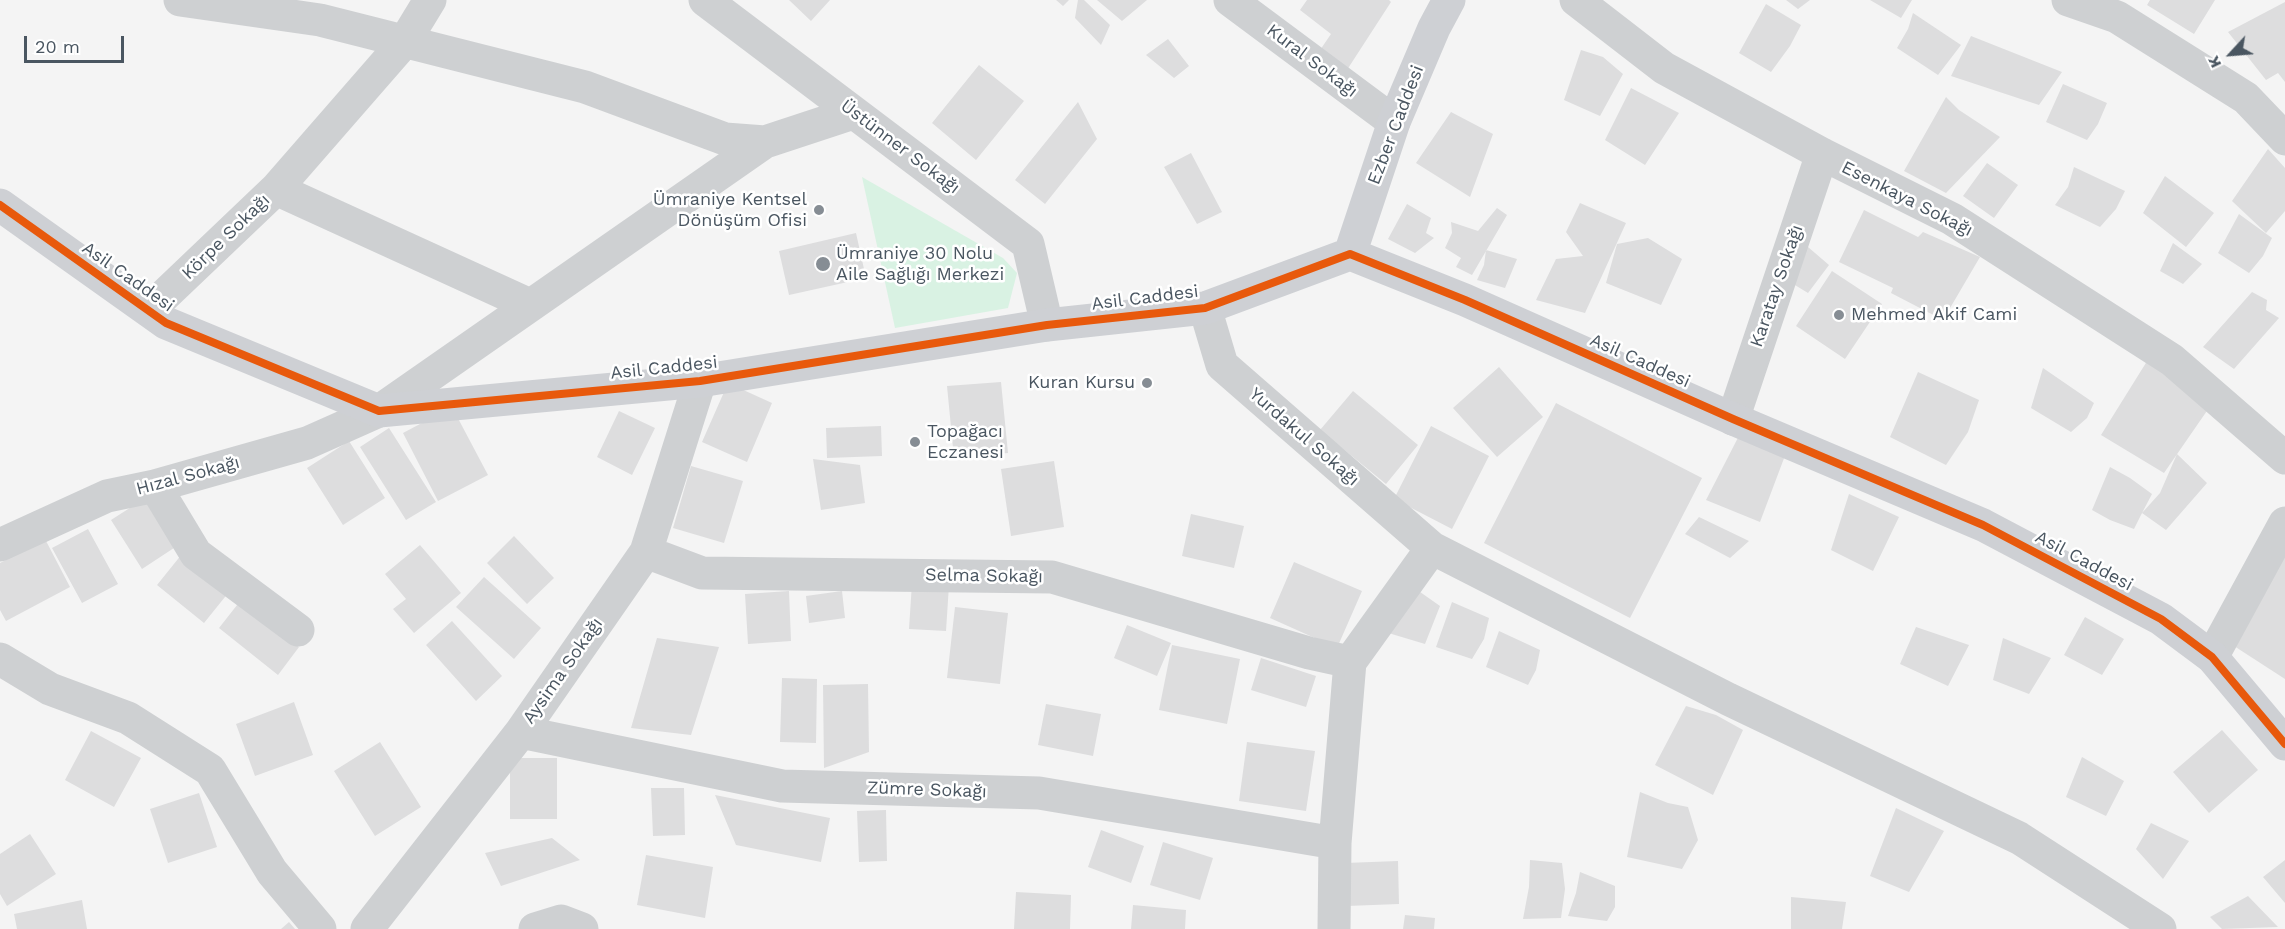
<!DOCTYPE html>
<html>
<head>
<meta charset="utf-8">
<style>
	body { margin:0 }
	#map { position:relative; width:2285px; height:929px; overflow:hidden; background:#f4f4f4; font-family:"Work Sans",sans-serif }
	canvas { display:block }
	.north { position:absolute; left:2201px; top:24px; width:60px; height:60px; -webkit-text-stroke:4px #fff; paint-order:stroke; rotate:244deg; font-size:16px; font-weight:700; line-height:24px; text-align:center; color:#4a5661 }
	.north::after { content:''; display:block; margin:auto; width:21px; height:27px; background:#4a5661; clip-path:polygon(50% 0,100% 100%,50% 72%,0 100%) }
	.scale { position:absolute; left:24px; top:36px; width:100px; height:27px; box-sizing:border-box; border:3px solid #4a5661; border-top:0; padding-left:8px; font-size:18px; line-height:21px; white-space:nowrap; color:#4a5661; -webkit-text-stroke:4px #fff; paint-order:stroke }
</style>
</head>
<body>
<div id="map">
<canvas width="2285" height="929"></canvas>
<div class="north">K</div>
<div class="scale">20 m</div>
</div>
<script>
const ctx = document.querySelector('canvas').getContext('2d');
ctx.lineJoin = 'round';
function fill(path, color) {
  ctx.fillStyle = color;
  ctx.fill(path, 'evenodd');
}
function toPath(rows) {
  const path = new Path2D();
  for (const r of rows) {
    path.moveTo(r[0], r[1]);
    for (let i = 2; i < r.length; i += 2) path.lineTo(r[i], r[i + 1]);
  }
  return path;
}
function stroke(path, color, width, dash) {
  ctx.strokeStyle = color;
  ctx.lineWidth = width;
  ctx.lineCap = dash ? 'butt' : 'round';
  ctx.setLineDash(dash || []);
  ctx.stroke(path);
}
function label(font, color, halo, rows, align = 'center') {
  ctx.font = font + ' "Work Sans",sans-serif';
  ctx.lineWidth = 5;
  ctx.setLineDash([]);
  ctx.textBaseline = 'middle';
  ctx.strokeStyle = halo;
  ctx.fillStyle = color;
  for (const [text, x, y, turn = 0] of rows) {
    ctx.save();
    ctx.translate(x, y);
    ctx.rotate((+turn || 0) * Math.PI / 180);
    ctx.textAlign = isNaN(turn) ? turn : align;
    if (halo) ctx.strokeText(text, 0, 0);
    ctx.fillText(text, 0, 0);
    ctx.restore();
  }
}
fill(toPath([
	[862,177,1003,258,1017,273,1008,308,895,328]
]), '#d9f2e3');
fill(toPath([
	[789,0,830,0,811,21],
	[1056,0,1069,0,1063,6],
	[1078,0,1084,0,1110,25,1101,45,1075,18],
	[1097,0,1147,0,1122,21],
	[1307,0,1389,0,1391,2,1345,73,1316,56,1331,34,1300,10],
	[1786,0,1810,0,1798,9],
	[1870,0,1912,0,1901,18],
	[2150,0,2215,0,2194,34,2147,5],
	[2285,2,2285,82,2278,73,2266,80,2228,32],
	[1766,4,1801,25,1790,46,1771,72,1739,53],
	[1913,13,1961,45,1938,75,1897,48,1908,29],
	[1971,36,2062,72,2039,105,1951,76],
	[1168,39,1189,66,1174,78,1146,55],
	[1581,50,1603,57,1623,74,1600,116,1564,100],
	[979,65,1024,101,976,160,932,123],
	[2063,84,2107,103,2098,124,2087,140,2046,122],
	[1631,88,1679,113,1645,165,1605,140],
	[1946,97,1959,110,2000,137,1946,193,1904,171],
	[1078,102,1097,139,1045,204,1015,180],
	[1451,112,1493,134,1470,197,1416,163],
	[2268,149,2285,168,2285,211,2266,233,2232,201],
	[1191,153,1222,212,1197,224,1164,167],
	[1987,163,2018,185,1994,218,1963,196],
	[2074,167,2125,191,2116,209,2100,227,2055,205,2068,187],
	[2165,176,2214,213,2186,247,2143,213],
	[1580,203,1626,223,1585,313,1536,300,1556,259,1583,256,1566,232],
	[1407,204,1431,218,1426,233,1434,238,1415,253,1388,239],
	[1497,208,1507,215,1472,275,1456,267,1461,258,1445,248,1452,233,1451,222,1478,231],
	[1864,210,1918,237,1923,232,1980,257,1943,320,1891,293,1893,288,1839,262],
	[2239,214,2272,238,2263,256,2249,273,2218,253],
	[856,233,866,278,789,295,779,251],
	[1648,238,1682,259,1661,305,1606,283,1617,244],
	[1801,241,1829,265,1808,293,1785,279],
	[2173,243,2202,264,2183,284,2160,271],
	[1486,250,1517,259,1505,288,1477,280,1484,265],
	[1832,271,1882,304,1845,359,1796,326],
	[2252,292,2267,300,2266,310,2279,318,2234,369,2203,347],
	[2149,358,2211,405,2164,473,2101,435],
	[1499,367,1543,417,1497,457,1453,408],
	[2043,368,2094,403,2087,418,2071,432,2031,408],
	[1918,372,1979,400,1968,432,1946,465,1890,437],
	[1001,382,1008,453,954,458,947,386],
	[728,383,772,403,747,462,702,442],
	[1353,391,1418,445,1386,484,1320,430],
	[1556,403,1702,478,1630,618,1484,543],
	[452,407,488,475,438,501,403,433],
	[619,411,655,428,632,475,597,457],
	[1745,424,1786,453,1760,522,1706,500],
	[881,426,882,456,827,458,826,428],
	[1431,426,1489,456,1452,529,1394,499],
	[389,428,436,502,406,520,360,447],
	[349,441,385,498,343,525,307,468],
	[2177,454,2207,483,2166,530,2142,513,2134,529,2110,520,2092,510,2110,467,2130,478,2152,494,2142,513,2160,493],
	[813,459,860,465,865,503,821,510],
	[1054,461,1064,527,1011,536,1001,469],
	[691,466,743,481,724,543,673,528],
	[1849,494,1899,517,1873,571,1831,550],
	[150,495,180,544,142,569,111,520],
	[1191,514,1244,526,1234,568,1182,556],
	[1699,517,1749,541,1730,558,1685,534],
	[88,529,118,584,82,603,52,548],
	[514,536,554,578,527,604,487,563],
	[45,539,70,587,6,621,0,610,0,563],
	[420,545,461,593,414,633,393,609,406,599,385,574],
	[186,549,233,587,204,623,157,585],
	[2285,553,2285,679,2234,646],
	[1294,562,1362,591,1337,648,1270,618],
	[484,577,541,628,514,659,456,607],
	[912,583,949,585,946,631,909,629],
	[1413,587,1440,606,1425,644,1385,632],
	[789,591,791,641,748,644,745,594],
	[842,591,845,618,809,623,806,596],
	[241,600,299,647,278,675,219,628],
	[1452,602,1489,618,1484,639,1472,659,1436,647],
	[955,607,1008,613,1000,684,947,678],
	[2085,617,2124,639,2102,675,2064,655],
	[452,621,502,676,476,701,426,645],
	[1127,625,1171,643,1157,676,1114,658],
	[1916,627,1969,645,1948,686,1900,664],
	[1499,631,1540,650,1536,670,1528,685,1486,667],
	[657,638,719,647,691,735,631,728],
	[2003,638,2051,658,2029,694,1993,680],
	[1172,645,1240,659,1227,724,1159,710],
	[1261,658,1316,676,1306,707,1251,690],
	[782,678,817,679,816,743,780,742],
	[868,684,869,752,824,768,823,685],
	[294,702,313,755,255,776,236,724],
	[1046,704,1101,714,1093,756,1038,745],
	[1686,706,1716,715,1743,730,1713,795,1655,765],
	[2222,730,2258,770,2209,813,2173,772],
	[91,731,141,758,114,807,65,780],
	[380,742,421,807,375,836,334,771],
	[1247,742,1315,751,1306,811,1239,801],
	[2082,757,2124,781,2106,816,2066,797],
	[510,758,557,758,557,819,510,819],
	[651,788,684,788,685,835,653,836],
	[1640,792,1668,803,1688,807,1698,840,1682,869,1627,857],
	[199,793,217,847,168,863,150,809],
	[715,795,830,818,821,862,736,845],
	[1896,808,1944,831,1909,892,1870,876],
	[886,810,887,861,859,862,857,811],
	[2151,823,2189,841,2163,879,2136,849],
	[1101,830,1144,846,1131,883,1088,867],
	[30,834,56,874,7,906,0,894,0,854],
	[552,838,580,860,501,886,485,853],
	[1163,842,1213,858,1200,900,1150,885],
	[646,855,713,867,705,918,637,905],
	[1530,860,1562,863,1565,889,1561,918,1523,919,1529,887],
	[2285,860,2285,903,2263,877],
	[1398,861,1399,904,1347,906,1345,863],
	[1580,872,1615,886,1615,907,1607,921,1568,916,1576,893],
	[1016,892,1071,895,1070,929,1014,929],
	[2248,896,2278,927,2222,929,2210,917],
	[1791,897,1846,902,1842,929,1791,929],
	[82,900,87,929,17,929,14,914],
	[1133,905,1186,910,1185,929,1131,929],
	[1405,915,1435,918,1434,929,1403,929],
	[289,922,295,929,281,929]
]), '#ddddde');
stroke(toPath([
	[180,0,320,20,585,87,725,139,765,142,853,113],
	[430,0,405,41,276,189,530,305],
	[705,0,1028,244,1047,325],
	[1230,0,1394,122],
	[1576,0,1664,68,1822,154,1952,219,2172,360,2285,458],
	[2068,0,2117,17,2246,98,2285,139],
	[1205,308,1222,365,1432,548],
	[149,310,276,189],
	[1733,419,1822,154],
	[155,486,196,554,298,630],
	[0,545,107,496,155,486,307,443,379,411,765,142],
	[646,552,702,573,1052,577,1309,653,1350,662],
	[2212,657,2285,523],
	[0,659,50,689,128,718,210,770,272,872,320,929],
	[521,732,782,786,1039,793,1335,843],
	[367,929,521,732,646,552,700,381],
	[535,929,561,921,582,929],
	[1334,929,1335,843,1350,662,1432,548,1728,699,2019,838,2160,929]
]), '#ced0d2', 33);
stroke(toPath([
	[0,205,166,323,379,411,700,381,1047,325,1205,308,1350,254,1465,300,1733,419,1983,525,2161,619,2212,657,2285,744],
	[1350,254,1394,122,1434,28,1449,0]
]), '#ced0d4', 33);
stroke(toPath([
	[0,205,166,323,379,411,700,381,1047,325,1205,308,1350,254,1465,300,1733,419,1983,525,2161,619,2212,657,2285,744]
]), '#e8590c', 8);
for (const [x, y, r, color] of [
	[819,210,6,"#868d94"],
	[823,264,8,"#868d94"],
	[1839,315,6,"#868d94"],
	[1147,383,6,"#868d94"],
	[915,442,6,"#868d94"]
]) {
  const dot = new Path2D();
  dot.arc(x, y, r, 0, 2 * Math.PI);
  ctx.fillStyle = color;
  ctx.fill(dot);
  stroke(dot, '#fff', 2);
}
label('18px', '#4a5661', '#fff', [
	["Kural Sokağı",1312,61,37],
	["Ezber Caddesi",1396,125,-69],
	["Üstünner Sokağı",900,147,37],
	["Esenkaya Sokağı",1907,199,27],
	["Körpe Sokağı",226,237,-44],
	["Asil Caddesi",128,277,35],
	["Karatay Sokağı",1777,286,-71],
	["Asil Caddesi",1145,298,-7],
	["Asil Caddesi",1640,361,24],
	["Asil Caddesi",664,368,-6],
	["Yurdakul Sokağı",1304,437,41],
	["Hızal Sokağı",188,476,-15],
	["Asil Caddesi",2084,561,28],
	["Selma Sokağı",984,576,1],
	["Aysima Sokağı",563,671,-55],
	["Zümre Sokağı",927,790,2]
]);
label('18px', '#4a5661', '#fff', [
	["Ümraniye Kentsel",807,200,"right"],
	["Dönüşüm Ofisi",807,221,"right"],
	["Ümraniye 30 Nolu",836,254],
	["Aile Sağlığı Merkezi",836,275],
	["Mehmed Akif Cami",1851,315],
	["Kuran Kursu",1135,383,"right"],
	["Topağacı",927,432],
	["Eczanesi",927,453]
], 'left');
</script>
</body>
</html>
